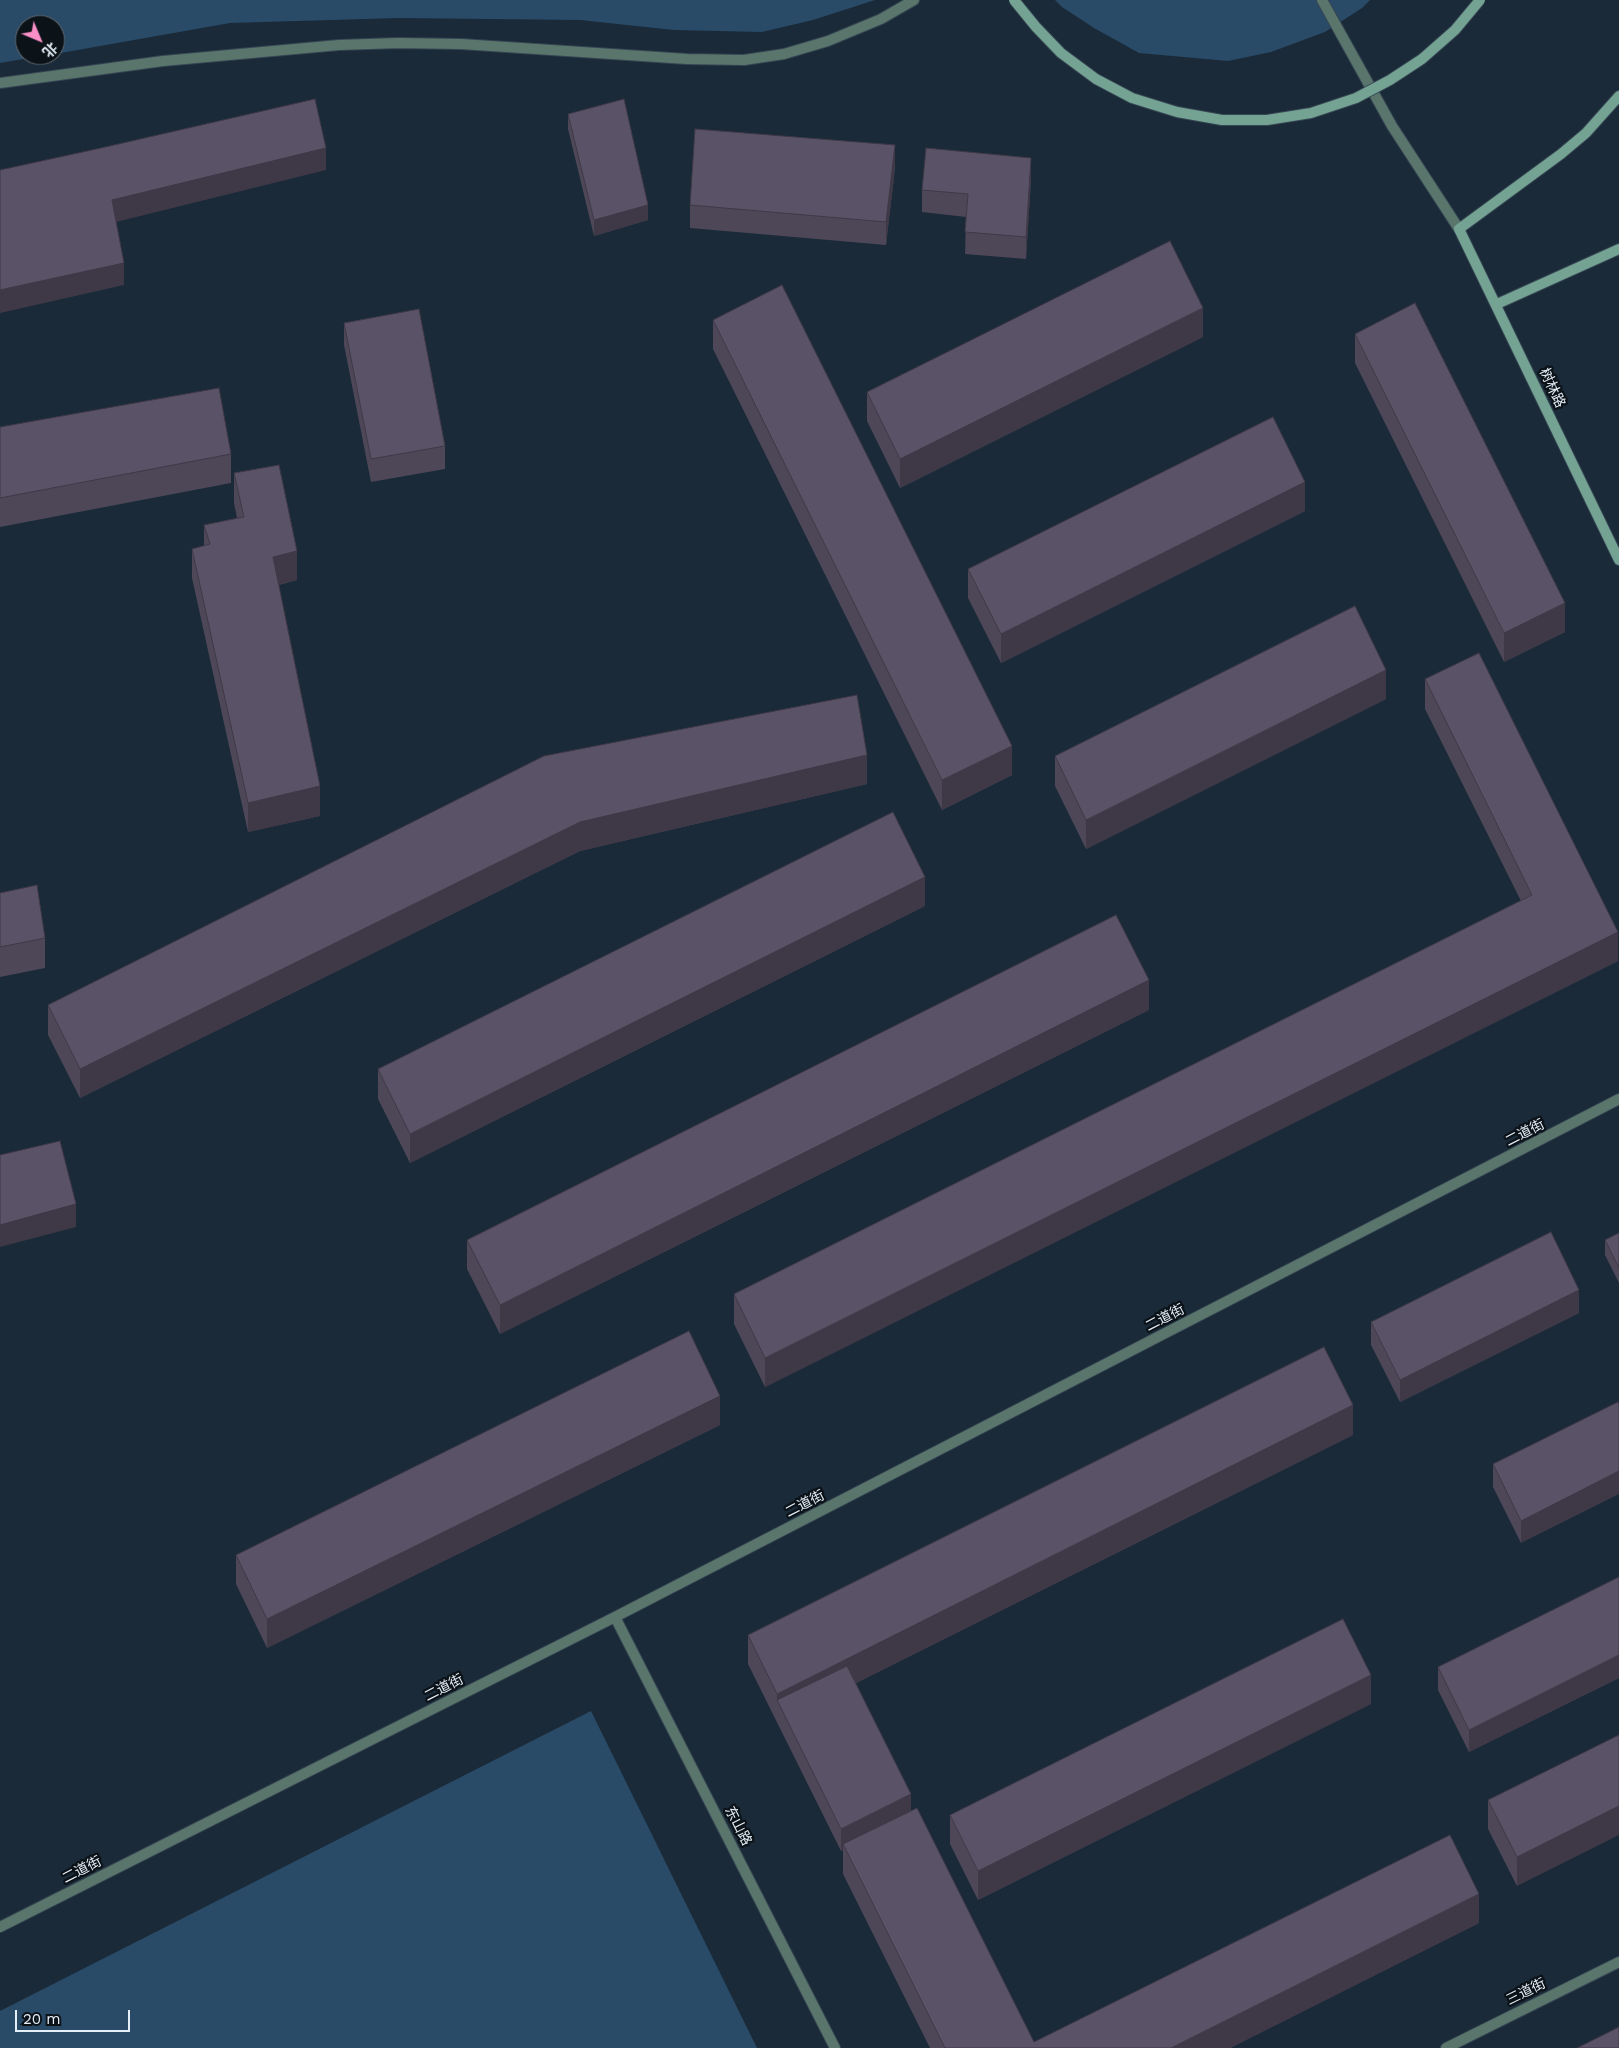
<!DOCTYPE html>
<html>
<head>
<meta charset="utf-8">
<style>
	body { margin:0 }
	#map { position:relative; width:1619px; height:2048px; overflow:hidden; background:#1a2a38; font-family:"Work Sans","Noto Sans SC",sans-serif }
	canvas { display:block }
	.north { position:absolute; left:15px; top:15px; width:50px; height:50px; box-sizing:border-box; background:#0b1218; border:1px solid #626a72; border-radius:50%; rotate:135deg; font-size:14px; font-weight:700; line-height:20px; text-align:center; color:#e5eff8 }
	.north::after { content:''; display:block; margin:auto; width:18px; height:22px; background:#fa8fc7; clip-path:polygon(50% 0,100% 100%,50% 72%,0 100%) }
	.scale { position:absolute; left:15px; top:2010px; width:115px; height:22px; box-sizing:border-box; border:2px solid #e5eff8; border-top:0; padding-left:6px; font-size:15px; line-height:18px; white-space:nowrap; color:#e5eff8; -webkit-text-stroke:4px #0b1218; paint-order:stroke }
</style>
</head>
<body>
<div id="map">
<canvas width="1619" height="2048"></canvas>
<div class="north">北</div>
<div class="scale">20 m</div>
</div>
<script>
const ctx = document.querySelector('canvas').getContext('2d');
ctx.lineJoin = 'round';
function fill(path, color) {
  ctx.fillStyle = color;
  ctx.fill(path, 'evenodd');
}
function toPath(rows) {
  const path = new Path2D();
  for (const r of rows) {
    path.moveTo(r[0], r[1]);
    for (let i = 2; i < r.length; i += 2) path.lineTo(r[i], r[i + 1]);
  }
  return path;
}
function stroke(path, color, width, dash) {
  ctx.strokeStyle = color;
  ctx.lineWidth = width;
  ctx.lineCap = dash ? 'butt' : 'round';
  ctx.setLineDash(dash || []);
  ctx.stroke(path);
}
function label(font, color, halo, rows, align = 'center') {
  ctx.font = font + ' "Work Sans","Noto Sans SC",sans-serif';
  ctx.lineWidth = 4.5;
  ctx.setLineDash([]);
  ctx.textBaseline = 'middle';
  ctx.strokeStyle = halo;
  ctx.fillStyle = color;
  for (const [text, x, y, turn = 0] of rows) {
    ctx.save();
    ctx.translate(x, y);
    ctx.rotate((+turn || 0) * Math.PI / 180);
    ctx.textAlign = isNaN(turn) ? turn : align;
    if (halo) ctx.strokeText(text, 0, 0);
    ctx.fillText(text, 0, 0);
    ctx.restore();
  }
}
fill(toPath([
	[0,0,875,0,813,20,762,32,674,30,580,20,399,18,230,23,55,54,55,25,25,25,25,55,47,55,0,63],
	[1055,0,1370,0,1362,8,1325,32,1271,52,1228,61,1139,53,1094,28,1062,7],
	[591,1711,757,2048,0,2048,0,2011]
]), '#294b68');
const minor = toPath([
	[1322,0,1392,126,1459,229],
	[0,83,163,61,339,45,398,43,461,44,687,59,744,60,784,54,828,41,881,19,914,0],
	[615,1617,835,2048],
	[0,1927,615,1617,1619,1099],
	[1446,2048,1619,1962]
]);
const secondary = toPath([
	[1619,96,1586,133,1561,154,1459,229,1619,560],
	[1497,304,1619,249]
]);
stroke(minor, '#364653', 12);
stroke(secondary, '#364653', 12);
stroke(minor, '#5a766c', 10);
stroke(secondary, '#74a293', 10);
const secondaryBridge = toPath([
	[1014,0,1036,27,1061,53,1096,79,1132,98,1177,112,1222,120,1267,120,1311,113,1356,98,1390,80,1422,59,1455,30,1480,0]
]);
stroke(secondaryBridge, '#364653', 12, []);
stroke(secondaryBridge, '#74a293', 10);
fill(toPath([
	[568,114,648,220,594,236,568,129],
	[895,168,886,245,690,228,690,205],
	[1031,180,1026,259,965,254,966,217,922,212,922,190],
	[713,320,1012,775,942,810,713,349],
	[344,323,445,446,445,469,371,482,344,345],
	[1355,334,1565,632,1504,662,1355,363],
	[1203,337,900,488,867,421,867,392],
	[0,427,231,454,231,483,0,527],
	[234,473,297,580,279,585,320,816,248,832,192,578,192,549,204,546,204,525,237,518,234,503],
	[1305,511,1001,663,968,598,968,569],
	[1425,679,1618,961,765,1387,734,1324,734,1294,1521,901,1425,709],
	[1386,699,1086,849,1055,786,1055,756],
	[544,756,867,784,580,851,80,1098,48,1035,48,1005],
	[0,893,45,938,45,968,0,977],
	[925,906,410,1163,378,1099,378,1069],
	[1149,1010,500,1334,467,1269,467,1240],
	[1619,1233,1619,1283,1605,1255,1605,1240],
	[1579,1313,1400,1402,1371,1345,1371,1322],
	[1618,1402,1521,1543,1493,1487,1493,1464],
	[720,1425,267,1648,236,1584,236,1555],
	[1353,1435,856,1683,911,1811,1034,2042,1479,1923,1230,2048,930,2048,843,1874,843,1850,841,1851,748,1664,748,1635],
	[1619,1577,1619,1678,1469,1752,1438,1690,1438,1667],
	[1371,1704,978,1900,950,1844,950,1815],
	[1619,1735,1517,1886,1488,1829,1488,1800]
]), '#4d4758');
fill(toPath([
	[895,145,895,168,886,245,886,222],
	[326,148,326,170,112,223,112,200],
	[1031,158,1031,180,1026,259,1026,237],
	[648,205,648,220,594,236,594,220],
	[124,263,124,285,0,313,0,290],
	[1203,308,1203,337,900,488,900,459],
	[1305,482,1305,511,1001,663,1001,634],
	[297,551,297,580,273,586,273,557],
	[1565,603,1565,632,1504,662,1504,633],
	[1386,670,1386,699,1086,849,1086,820],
	[1012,746,1012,775,942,810,942,780],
	[867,755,867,784,580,851,80,1098,80,1069,580,822],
	[320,786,320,816,248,832,248,803],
	[925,877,925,906,410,1163,410,1134],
	[1618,932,1618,961,765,1387,765,1358],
	[1149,980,1149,1010,500,1334,500,1305],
	[76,1204,76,1227,0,1247,0,1225],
	[1579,1290,1579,1313,1400,1402,1400,1380],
	[720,1396,720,1425,267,1648,267,1619],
	[1353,1405,1353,1435,786,1718,777,1700,777,1723,777,1694],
	[1619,1471,1619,1494,1521,1543,1521,1521],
	[1619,1655,1619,1678,1469,1752,1469,1730],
	[1371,1675,1371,1704,978,1900,978,1871],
	[911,1794,911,1817,843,1844,843,1850,841,1851,841,1829],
	[1619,1806,1619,1835,1517,1886,1517,1857],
	[1479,1894,1479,1923,1230,2048,1171,2048]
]), '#3f3947');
const building = toPath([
	[315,99,326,148,112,200,124,263,0,290,0,170,101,148,315,99],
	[624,99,648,205,594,220,568,114,624,99],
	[695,129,895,145,886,222,690,205,695,129],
	[926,148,1031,158,1026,237,965,232,968,194,922,190,926,148],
	[1170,241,1203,308,900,459,867,392,1170,241],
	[782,285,1012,746,942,780,713,320,782,285],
	[1415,303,1565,603,1504,633,1355,334,1415,303],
	[419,309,445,446,371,459,344,323,419,309],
	[219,388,231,454,0,498,0,427,219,388],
	[1273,417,1305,482,1001,634,968,569,1273,417],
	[279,465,297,551,273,557,320,786,248,803,192,549,210,544,204,525,244,517,234,473,279,465],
	[1355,606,1386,670,1086,820,1055,756,1355,606],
	[1479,653,1618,932,765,1358,734,1294,1532,895,1425,679,1479,653],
	[857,695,867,755,580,822,80,1069,48,1005,544,756,857,695],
	[893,812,925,877,410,1134,378,1069,893,812],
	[37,885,45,938,0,947,0,893,37,885],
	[1116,915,1149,980,500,1305,467,1240,1116,915],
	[60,1141,76,1204,0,1225,0,1155,60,1141],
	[1551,1232,1579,1290,1400,1380,1371,1322,1551,1232],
	[1619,1233,1619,1268,1605,1240,1619,1233],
	[689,1331,720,1396,267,1619,236,1555,689,1331],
	[1324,1347,1353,1405,777,1694,748,1635,1324,1347],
	[1618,1402,1619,1405,1619,1471,1521,1521,1493,1464,1618,1402],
	[1619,1577,1619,1655,1469,1730,1438,1667,1619,1577],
	[1343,1619,1371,1675,978,1871,950,1815,1343,1619],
	[847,1666,911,1794,841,1829,777,1700,847,1666],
	[1619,1735,1619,1806,1517,1857,1488,1800,1619,1735],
	[917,1808,1034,2042,1450,1835,1479,1894,1171,2048,945,2048,843,1844,917,1808],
	[1619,2027,1619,2048,1577,2048,1619,2027]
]);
fill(building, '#5a5266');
stroke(building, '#3f3947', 1);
label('14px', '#e5eff8', '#0b1218', [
	["树林路",1552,388,65],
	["二道街",1525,1133,-27],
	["二道街",1165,1318,-27],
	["二道街",805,1504,-27],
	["二道街",444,1688,-27],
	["东山路",738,1826,63],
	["二道街",82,1870,-27],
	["三道街",1526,1992,-26]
]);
</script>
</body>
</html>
